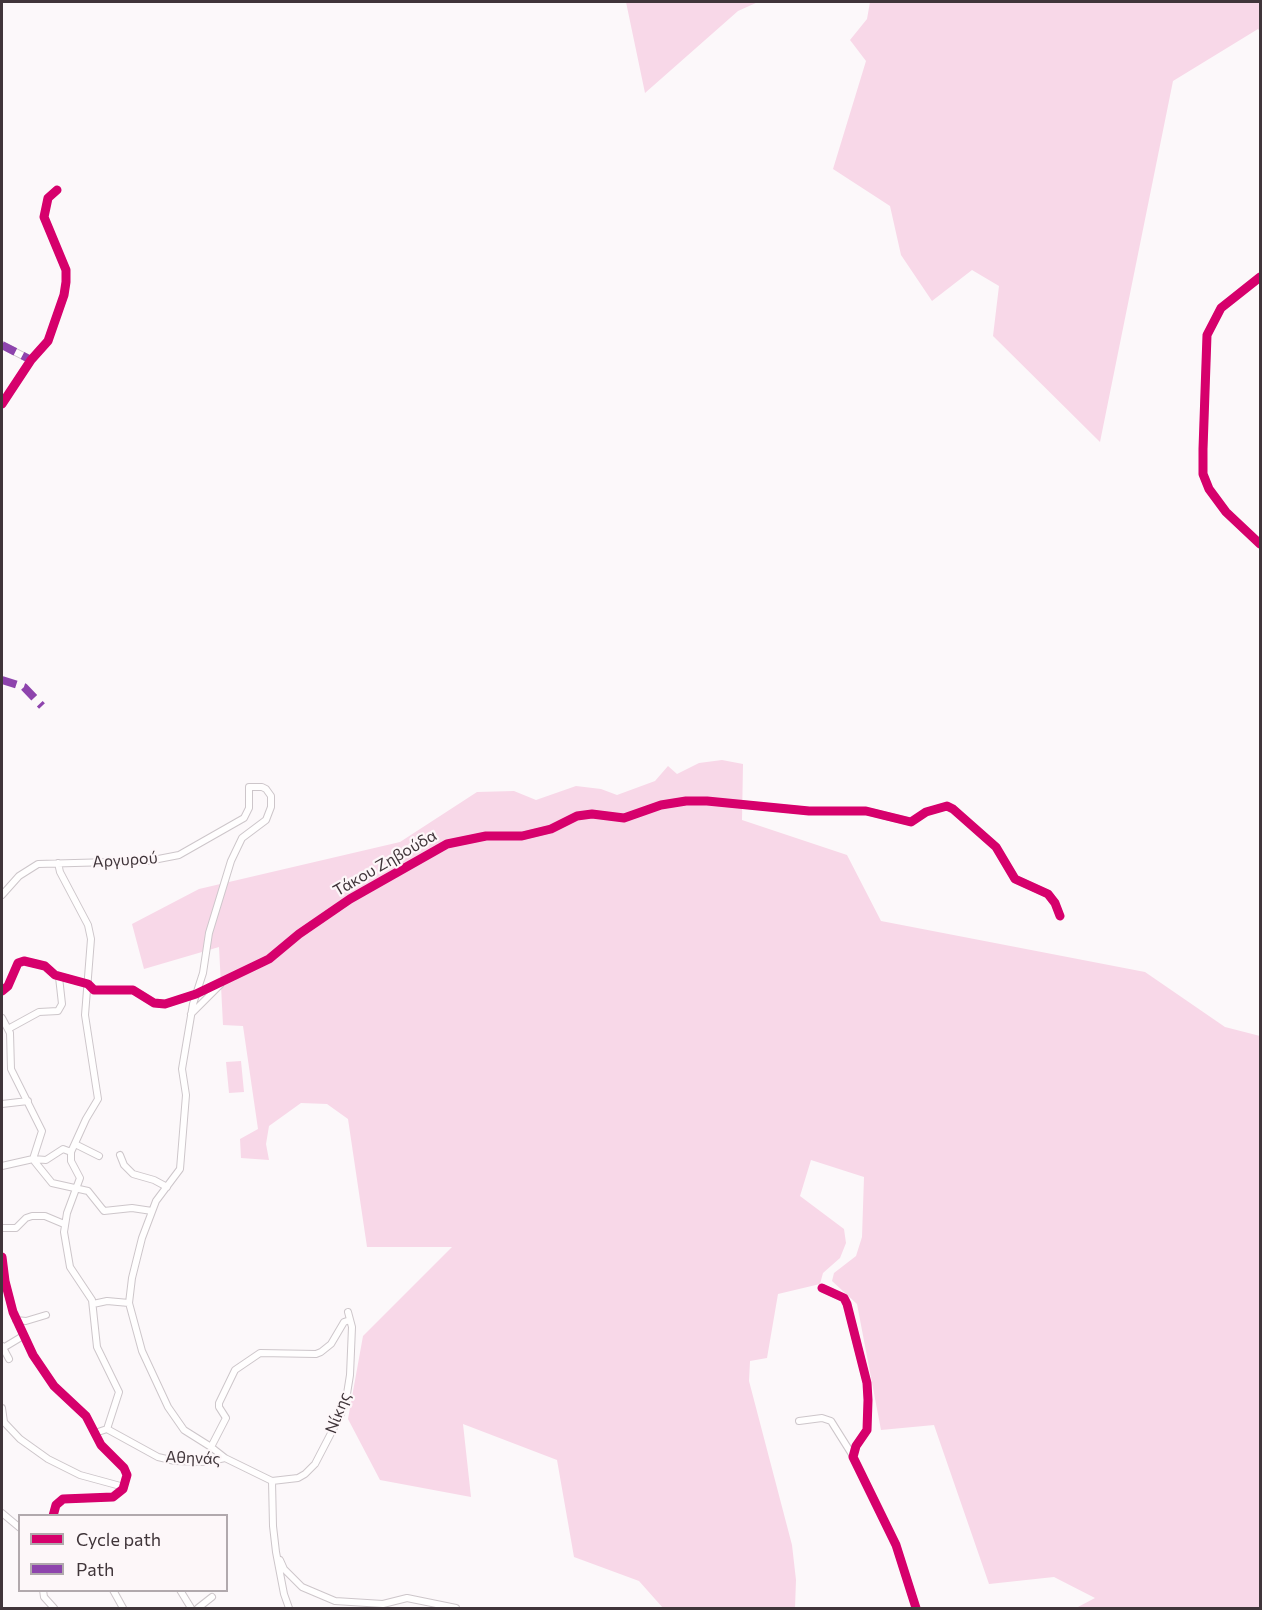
<!DOCTYPE html>
<html>
<head>
<meta charset="utf-8">
<style>
	body { margin:0 }
	#map { position:relative; width:1262px; height:1610px; overflow:hidden; background:#fcf8fa; font-family:Commissioner,sans-serif }
	canvas { display:block }
	.frame { position:absolute; inset:0; border:3px solid #40353a; pointer-events:none }
	.legend { position:absolute; left:18px; top:1514px; width:210px; height:78px; box-sizing:border-box; background:#fdf7f9; border:2px solid #b1a9ad; margin:0; padding:8px 10px; list-style:none; font-size:18px; color:#40353a }
	.legend li { display:flex; align-items:center; gap:12px; height:30px }
	.legend b { width:30px; border:2px solid #b1a9ad }
</style>
</head>
<body>
<div id="map">
<canvas width="1262" height="1610"></canvas>
<div class="frame"></div>
<ul class="legend">
<li><b style="height:8px;background:#d6006c"></b>Cycle path</li>
<li><b style="height:8px;background:#8e44ad"></b>Path</li>
</ul>
</div>
<script>
const ctx = document.querySelector('canvas').getContext('2d');
ctx.lineJoin = 'round';
function fill(path, color) {
  ctx.fillStyle = color;
  ctx.fill(path, 'evenodd');
}
function toPath(rows) {
  const path = new Path2D();
  for (const r of rows) {
    path.moveTo(r[0], r[1]);
    for (let i = 2; i < r.length; i += 2) path.lineTo(r[i], r[i + 1]);
  }
  return path;
}
function stroke(path, color, width, dash) {
  ctx.strokeStyle = color;
  ctx.lineWidth = width;
  ctx.lineCap = dash ? 'butt' : 'round';
  ctx.setLineDash(dash || []);
  ctx.stroke(path);
}
function label(font, color, halo, rows, align = 'center') {
  ctx.font = font + ' Commissioner,sans-serif';
  ctx.lineWidth = 4.5;
  ctx.setLineDash([]);
  ctx.textBaseline = 'middle';
  ctx.strokeStyle = halo;
  ctx.fillStyle = color;
  for (const [text, x, y, turn = 0] of rows) {
    ctx.save();
    ctx.translate(x, y);
    ctx.rotate((+turn || 0) * Math.PI / 180);
    ctx.textAlign = isNaN(turn) ? turn : align;
    if (halo) ctx.strokeText(text, 0, 0);
    ctx.fillText(text, 0, 0);
    ctx.restore();
  }
}
fill(toPath([
	[626,2,758,2,738,11,645,93],
	[870,2,1260,2,1260,31,1258,29,1173,81,1100,442,993,336,999,286,972,270,932,301,901,255,890,206,833,169,866,61,850,40,867,19],
	[722,760,743,764,742,820,847,855,881,921,1145,972,1225,1027,1260,1036,1260,1608,1076,1608,1095,1598,1054,1577,989,1584,934,1425,881,1430,857,1304,832,1281,834,1273,856,1256,862,1237,864,1177,811,1160,800,1196,844,1229,846,1243,840,1258,823,1273,820,1284,778,1294,767,1358,750,1361,749,1381,792,1545,796,1580,795,1608,663,1608,639,1581,574,1557,557,1460,463,1424,471,1497,380,1480,348,1419,363,1336,452,1247,367,1247,348,1119,327,1104,301,1103,269,1126,266,1144,269,1160,241,1158,240,1139,258,1129,243,1026,223,1025,219,947,144,969,132,924,199,889,400,842,477,792,514,791,536,800,576,786,601,789,617,795,655,781,668,766,677,774,699,763],
	[241,1061,244,1092,229,1093,226,1062]
]), '#f8d8e8');
const minor = toPath([
	[1260,277,1221,308,1207,335,1203,449,1203,474,1209,489,1226,512,1260,544],
	[2,345,31,360],
	[2,404,31,360,48,341,64,295,66,282,66,270,44,217,48,198,57,190],
	[58,863,60,872,88,925,91,939,85,1015,98,1099,86,1119,71,1152,71,1161,80,1178,67,1213,64,1232,70,1267,92,1300,97,1347,119,1392,107,1429],
	[2,895,19,876,38,864,148,861,179,855,244,818,249,808,249,787,262,787,266,789,271,796,271,807,266,820,242,838,231,861,209,933,203,973,193,1004,182,1069,186,1095,180,1169,156,1201,142,1238,132,1278,129,1303,142,1351,168,1407,184,1430,211,1447,225,1458],
	[2,991,8,986,18,963,24,961,45,966,55,975,88,984,94,990,133,990,154,1003,165,1004,196,994,269,959,299,934,350,899,447,844,486,836,522,836,551,829,577,816,592,814,624,818,661,805,686,801,707,801,809,811,866,811,911,822,926,812,947,806,953,809,996,847,1015,879,1048,894,1055,903,1060,916],
	[191,1014,220,985],
	[2,1018,10,1033,11,1069,42,1131,33,1159,35,1162,52,1183,88,1191,104,1211,132,1208,152,1211],
	[8,1029,39,1012,58,1011,62,1004,59,977],
	[2,1104,28,1101],
	[75,1144,99,1156],
	[120,1155,124,1165,133,1174,154,1180,167,1187],
	[2,1166,33,1159,46,1160,63,1149,71,1152],
	[2,1228,16,1228,26,1218,32,1216,45,1216,64,1224],
	[2,1257,5,1281,13,1312,33,1355,54,1386,86,1416,101,1445,124,1468,127,1475,123,1489,113,1497,63,1499,56,1505,53,1516],
	[822,1288,844,1298,847,1304,867,1383,868,1400,867,1430,856,1446,853,1457,896,1545,916,1608],
	[93,1304,107,1301,129,1303],
	[16,1320,26,1321,46,1315],
	[2,1346,9,1359],
	[3,1348,23,1336],
	[2,1408,4,1422],
	[2,1420,20,1439,48,1459,80,1475,124,1487],
	[799,1421,822,1418,831,1421,853,1456],
	[95,1433,107,1429,158,1457,175,1461,206,1462,225,1458,272,1481,273,1526,276,1552,284,1594,289,1608],
	[211,1447,226,1418,219,1407,219,1403,235,1370,260,1353,316,1354,321,1352,331,1344,344,1322,350,1320],
	[272,1481,298,1478,305,1474,315,1464,341,1414,346,1400,350,1375,352,1327,348,1312],
	[2,1513,20,1528],
	[280,1560,284,1569,302,1587,335,1601,383,1604,407,1598,456,1608],
	[43,1590,44,1597,54,1608],
	[113,1590,123,1608],
	[180,1590,191,1608],
	[198,1608,212,1597]
]);
stroke(minor, '#cdc6ca', 8);
stroke(minor, '#fffefe', 6);
stroke(toPath([
	[2,345,31,360],
	[2,680,24,687,42,706]
]), '#8e44ad', 8, [15, 8]);
stroke(toPath([
	[1260,277,1221,308,1207,335,1203,449,1203,474,1209,489,1226,512,1260,544],
	[2,404,31,360,48,341,64,295,66,282,66,270,44,217,48,198,57,190],
	[2,991,8,986,18,963,24,961,45,966,55,975,88,984,94,990,133,990,154,1003,165,1004,196,994,269,959,299,934,350,899,447,844,486,836,522,836,551,829,577,816,592,814,624,818,661,805,686,801,707,801,809,811,866,811,911,822,926,812,947,806,953,809,996,847,1015,879,1048,894,1055,903,1060,916],
	[2,1257,5,1281,13,1312,33,1355,54,1386,86,1416,101,1445,124,1468,127,1475,123,1489,113,1497,63,1499,56,1505,53,1516],
	[822,1288,844,1298,847,1304,867,1383,868,1400,867,1430,856,1446,853,1457,896,1545,916,1608]
]), '#d6006c', 9);
label('16px', '#40353a', '#fdf7f9', [
	["Αργυρού",125,860,-4],
	["Τάκου Ζηβούδα",385,863,-30],
	["Νίκης",338,1413,-69],
	["Αθηνάς",193,1458,2]
]);
</script>
</body>
</html>
